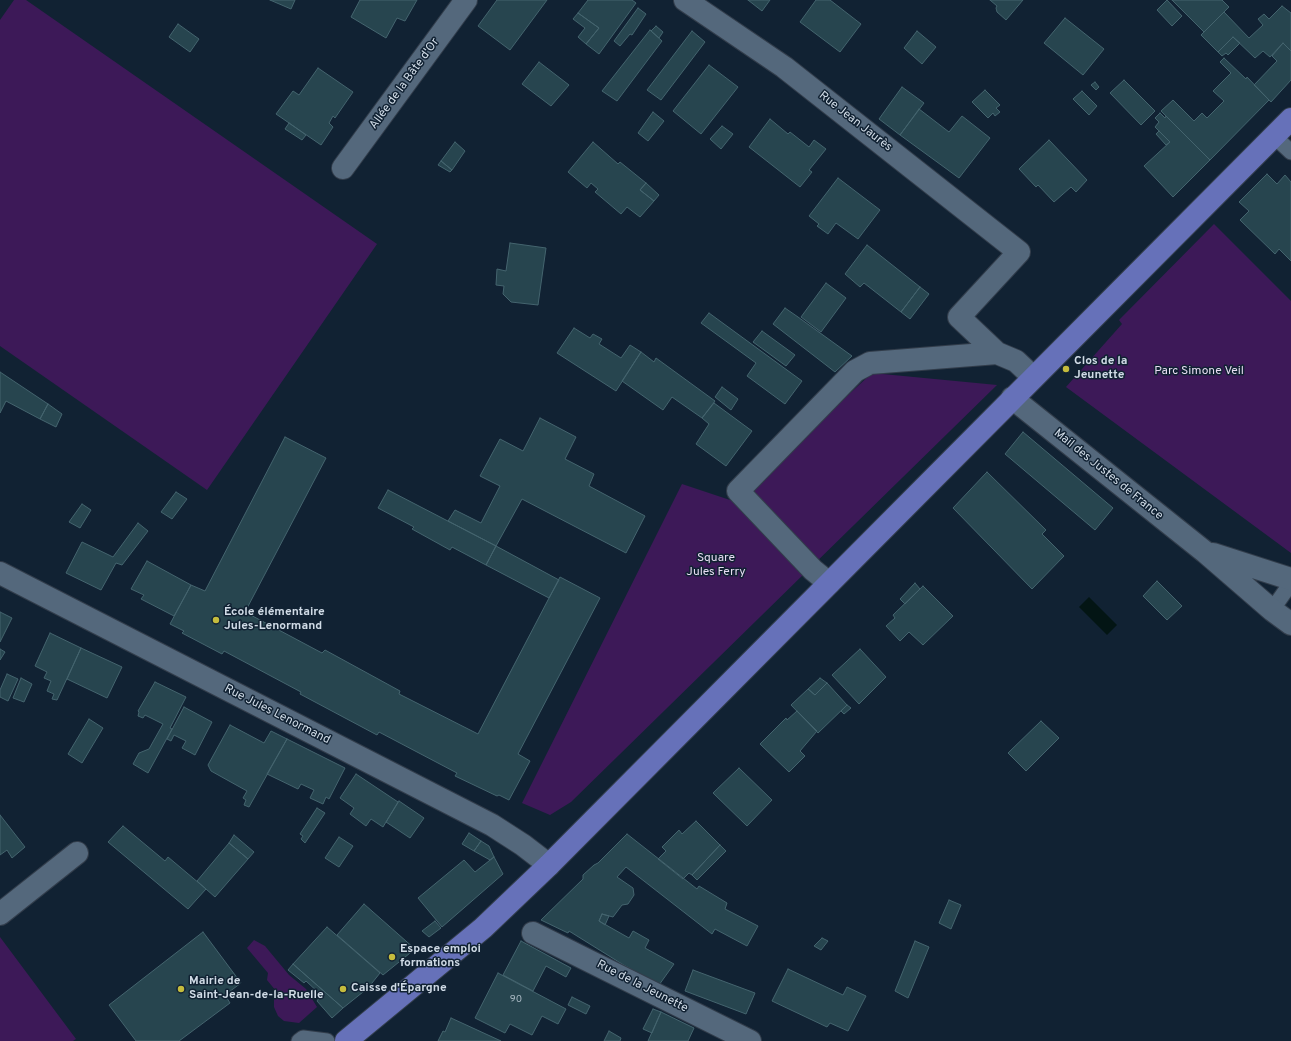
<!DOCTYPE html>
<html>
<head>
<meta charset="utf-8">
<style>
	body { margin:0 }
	canvas { display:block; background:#123 }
</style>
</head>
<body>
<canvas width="1291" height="1041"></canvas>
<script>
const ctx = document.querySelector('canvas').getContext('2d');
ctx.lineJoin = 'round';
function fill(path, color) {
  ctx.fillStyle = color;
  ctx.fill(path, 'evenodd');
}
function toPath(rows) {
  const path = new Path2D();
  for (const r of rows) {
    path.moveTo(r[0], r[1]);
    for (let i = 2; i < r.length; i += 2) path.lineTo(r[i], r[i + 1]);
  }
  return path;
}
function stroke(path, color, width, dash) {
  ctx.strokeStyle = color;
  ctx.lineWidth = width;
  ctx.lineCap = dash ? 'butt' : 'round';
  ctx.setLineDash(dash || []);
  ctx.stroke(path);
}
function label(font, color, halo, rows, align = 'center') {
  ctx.font = font + ' Overpass,sans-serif';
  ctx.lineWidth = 3;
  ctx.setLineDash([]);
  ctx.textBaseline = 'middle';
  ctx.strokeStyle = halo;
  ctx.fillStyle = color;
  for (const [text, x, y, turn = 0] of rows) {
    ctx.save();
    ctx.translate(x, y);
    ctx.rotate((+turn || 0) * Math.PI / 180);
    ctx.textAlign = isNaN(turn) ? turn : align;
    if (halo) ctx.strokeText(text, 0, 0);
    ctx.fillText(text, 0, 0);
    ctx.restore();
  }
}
fill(toPath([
	[14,0,26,0,377,244,207,490,0,346,0,20],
	[1214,224,1291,301,1291,553,1066,387,1122,324,1119,320],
	[872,373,997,385,571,802,550,815,522,803,682,484,733,501],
	[0,937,76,1039,73,1041,0,1041],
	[254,940,265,946,289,975,306,989,317,1007,299,1023,284,1021,278,1016,274,1007,274,997,276,991,267,980,268,973,247,948]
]), '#3d1958');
fill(toPath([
	[1089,597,1117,625,1107,635,1079,607]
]), '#031514');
const building = toPath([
	[270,0,295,0,291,9,270,0],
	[360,0,417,0,405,21,397,18,386,38,351,17,360,0],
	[497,0,547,0,510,50,478,26,497,0],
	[588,0,632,0,636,3,599,54,586,44,599,28,578,13,588,0],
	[748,0,770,0,762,11,748,0],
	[816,0,830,0,861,24,840,52,800,22,816,0],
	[990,0,1023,0,1006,20,997,12,996,8,997,6,990,0],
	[1167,0,1182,16,1172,26,1157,10,1167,0],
	[1172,0,1222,0,1229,7,1204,32,1172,0],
	[1282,6,1291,13,1291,51,1283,43,1270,57,1263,51,1255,58,1233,37,1218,52,1201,35,1224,12,1249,38,1263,25,1258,19,1264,14,1269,19,1282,6],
	[638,8,646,14,632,35,630,34,620,46,614,41,638,8],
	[578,13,599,28,586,44,578,37,585,28,573,19,578,13],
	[1065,18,1104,49,1083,75,1044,43,1065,18],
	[178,24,199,39,190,52,169,37,178,24],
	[656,26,663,32,659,38,651,31,656,26],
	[650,30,662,41,617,101,602,91,650,30],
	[692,31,705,42,661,100,647,90,692,31],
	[917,31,936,47,922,64,904,48,917,31],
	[1233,37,1240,43,1228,55,1226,53,1222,56,1218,52,1233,37],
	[1283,43,1291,51,1291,80,1271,102,1254,85,1277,61,1272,56,1283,43],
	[1224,58,1246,79,1247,77,1269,100,1210,160,1161,111,1173,100,1194,121,1202,113,1207,118,1224,101,1213,91,1231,73,1220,62,1224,58],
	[539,62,569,85,551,106,522,84,539,62],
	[709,65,738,87,701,134,673,111,709,65],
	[318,68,353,92,335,118,333,116,329,123,333,127,321,145,276,114,293,91,299,95,318,68],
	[1124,80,1155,111,1141,125,1110,93,1124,80],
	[1095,82,1099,87,1096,90,1091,85,1095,82],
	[902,87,924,103,900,135,879,119,902,87],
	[985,90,1000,105,996,108,1000,112,995,116,993,113,988,118,972,102,985,90],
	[1082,91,1097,106,1089,115,1073,99,1082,91],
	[919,109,949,132,962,116,990,138,959,178,900,135,919,109],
	[653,112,664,121,648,141,638,133,653,112],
	[1160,113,1165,118,1166,116,1210,160,1173,197,1144,166,1170,142,1155,127,1159,122,1155,118,1160,113],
	[770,119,788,134,790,132,809,147,814,140,826,149,809,170,812,172,800,187,749,147,770,119],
	[289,123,306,135,302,140,285,129,289,123],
	[722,126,733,134,721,149,710,139,722,126],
	[1159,131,1170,142,1166,145,1156,134,1159,131],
	[1049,140,1087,180,1076,192,1071,187,1054,202,1038,185,1036,187,1019,169,1049,140],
	[455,142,465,151,452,170,441,161,455,142],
	[593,142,618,164,620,162,646,183,640,190,654,201,640,217,627,207,621,214,595,192,598,189,591,183,587,188,568,172,593,142],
	[441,161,452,170,450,172,438,165,441,161],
	[1267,174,1277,184,1285,175,1291,182,1291,261,1279,249,1275,254,1240,220,1249,211,1239,202,1267,174],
	[838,178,880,210,858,239,836,223,828,234,817,226,819,224,809,216,838,178],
	[646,183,659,195,654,201,640,190,646,183],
	[510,243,546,248,538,305,511,302,503,294,504,286,496,285,497,269,506,271,510,243],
	[867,245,920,287,901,312,864,283,860,287,845,274,867,245],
	[826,283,846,298,821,332,801,317,826,283],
	[920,287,929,294,910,319,901,312,920,287],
	[785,308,798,317,852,356,835,372,773,324,785,308],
	[709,313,802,381,785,404,747,376,756,363,701,323,709,313],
	[574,328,590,338,593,334,602,339,599,344,621,358,630,345,641,352,616,391,557,353,574,328],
	[762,331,795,355,786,366,753,342,762,331],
	[641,352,654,362,656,358,715,401,702,418,672,397,663,410,622,381,641,352],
	[0,372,48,404,40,419,6,401,0,413,0,372],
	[722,387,738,399,731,410,715,397,722,387],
	[714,403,752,431,726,466,696,444,709,424,702,418,714,403],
	[48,404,62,414,56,427,40,419,48,404],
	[540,418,576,437,565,459,594,474,589,486,645,516,626,553,522,499,496,546,448,521,455,510,481,523,500,486,480,476,500,439,523,451,540,418],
	[1023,432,1113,508,1095,530,1005,454,1023,432],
	[285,437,326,458,245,612,322,653,325,650,400,691,399,694,478,734,560,577,600,598,518,754,530,761,509,800,499,795,497,796,455,776,457,773,379,732,377,735,300,694,301,692,224,651,222,654,182,633,184,631,170,624,191,585,205,591,285,437],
	[987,472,1046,530,1042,534,1064,556,1032,589,953,508,987,472],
	[388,490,496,546,486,565,452,547,450,550,412,529,414,527,378,508,388,490],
	[176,492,187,499,172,519,161,512,176,492],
	[82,504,91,510,80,528,69,522,82,504],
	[138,523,148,531,122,565,116,563,101,590,66,573,82,542,113,557,138,523],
	[496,546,559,580,549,598,486,565,496,546],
	[147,561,191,585,174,616,141,599,144,595,131,589,147,561],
	[1157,581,1182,606,1167,620,1143,596,1157,581],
	[915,583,920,589,905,604,900,599,915,583],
	[923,586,953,616,923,645,909,632,900,641,886,626,895,618,893,615,923,586],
	[0,612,12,618,0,642,0,612],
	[50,633,81,648,57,700,52,699,54,694,47,691,51,681,44,678,47,672,35,666,50,633],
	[81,648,122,667,107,698,67,679,81,648],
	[0,649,5,652,0,660,0,649],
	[860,649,886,677,859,704,832,675,860,649],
	[7,674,18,679,8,701,0,697,0,690,7,674],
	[21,678,32,684,24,702,13,698,21,678],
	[820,678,827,683,815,695,808,689,820,678],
	[155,682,186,697,170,728,172,729,148,773,133,764,139,753,149,749,163,724,145,715,143,718,138,716,139,712,138,711,155,682],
	[827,683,847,705,818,733,791,705,808,689,815,695,827,683],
	[847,705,851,708,844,714,841,711,847,705],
	[184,707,212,722,195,755,182,748,186,741,174,735,171,741,167,739,184,707],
	[797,711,817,731,800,751,805,756,789,772,760,744,786,718,787,720,797,711],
	[89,719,103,728,82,763,68,754,89,719],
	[1041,721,1059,738,1026,771,1008,753,1041,721],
	[230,725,264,743,271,731,287,739,249,807,244,805,246,800,243,798,247,791,211,771,208,765,230,725],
	[287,739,345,768,329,799,326,797,323,804,310,798,314,790,301,784,298,789,267,774,287,739],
	[739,768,772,800,747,826,713,793,739,768],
	[356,774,398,802,383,827,371,819,366,826,350,814,354,808,340,798,356,774],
	[399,801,424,818,410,838,386,822,399,801],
	[317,808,325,813,305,843,301,839,303,836,300,834,317,808],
	[0,815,25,847,12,858,7,850,0,855,0,815],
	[696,821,720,845,692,875,689,873,683,879,658,859,666,851,662,847,679,830,682,834,696,821],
	[123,826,165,861,168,857,206,889,188,909,108,842,123,826],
	[469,833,481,841,474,851,462,844,469,833],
	[627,834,697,889,699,886,727,903,725,909,758,926,747,946,715,929,712,934,626,867,617,877,633,888,634,895,628,904,622,905,613,917,602,914,599,921,629,938,633,931,649,940,645,948,674,964,659,985,622,964,569,931,568,933,541,920,583,879,583,875,594,865,598,863,627,834],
	[234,835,254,852,248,859,229,843,234,835],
	[339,837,353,846,339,867,325,858,339,837],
	[481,841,489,846,494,857,490,860,474,851,481,841],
	[229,843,248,859,215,897,197,881,229,843],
	[720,845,726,851,697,880,692,875,720,845],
	[494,857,503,874,442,927,418,898,464,860,475,872,494,857],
	[949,900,961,905,951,929,939,923,949,900],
	[364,904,415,949,383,975,337,935,364,904],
	[602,914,609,916,605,925,599,921,602,914],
	[435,921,441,928,429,937,422,931,435,921],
	[327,927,380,973,368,988,343,1008,293,964,327,927],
	[203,932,241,983,225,995,230,1003,179,1041,136,1041,109,1005,203,932],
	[822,938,828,941,821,950,814,946,822,938],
	[521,941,571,968,566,977,546,966,533,991,503,975,521,941],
	[915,941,929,947,908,998,895,991,915,941],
	[293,964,343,1008,332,1018,317,1001,321,995,306,981,304,983,288,970,293,964],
	[788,969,843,995,847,987,866,996,848,1031,830,1023,827,1027,772,1001,788,969],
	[693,970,755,993,746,1014,685,991,693,970],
	[498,973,566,1009,558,1024,542,1016,532,1035,510,1024,505,1033,475,1018,498,973],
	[572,997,590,1006,586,1014,568,1005,572,997],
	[653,1009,661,1012,652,1033,643,1029,653,1009],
	[661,1012,694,1028,688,1041,648,1041,661,1012],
	[451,1018,501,1041,438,1041,443,1031,445,1032,451,1018],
	[609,1031,621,1038,620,1041,604,1041,609,1031]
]);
fill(building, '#27454f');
stroke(building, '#44646e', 1);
const service = toPath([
	[1274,136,1291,152],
	[1272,610,1291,583],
	[299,1041,303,1038,327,1041]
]);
const minor = toPath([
	[685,0,784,67,1019,252,959,317,997,353],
	[343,168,466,0],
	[1012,398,1205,552,1272,610,1291,624],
	[1213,554,1291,579],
	[0,573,492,825,523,845,549,865],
	[829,583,813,570,738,491,855,371,870,363,997,353,1016,361,1033,377],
	[0,914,77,853],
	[533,933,750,1041]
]);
const primary = toPath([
	[346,1041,483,928,549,865,1291,119]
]);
stroke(service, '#323d4b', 17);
stroke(minor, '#323d4b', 24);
stroke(primary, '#323d4b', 24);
stroke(service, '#54687c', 15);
stroke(minor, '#54687c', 22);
stroke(primary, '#6671b9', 22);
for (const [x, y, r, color] of [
	[1066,369,4,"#c5bc3d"],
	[216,620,4,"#c5bc3d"],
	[392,957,4,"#c5bc3d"],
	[181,989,4,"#c5bc3d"],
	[343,989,4,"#c5bc3d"]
]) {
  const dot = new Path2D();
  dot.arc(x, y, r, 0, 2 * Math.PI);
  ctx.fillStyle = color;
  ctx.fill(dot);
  stroke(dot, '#123', 1.5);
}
label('10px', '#a6b6c0', null, [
	["90",516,1000]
]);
label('12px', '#d0dbe6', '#123', [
	["Allée de la Bâte d'Or",405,84,-54],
	["Rue Jean Jaurès",855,122,38],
	["Mail des Justes de France",1108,475,39],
	["Rue Jules Lenormand",277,715,27],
	["Rue de la Jeunette",642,987,27]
]);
label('bold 12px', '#d0dbe6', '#123', [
	["Clos de la",1074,362],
	["Jeunette",1074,376],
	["École élémentaire",224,613],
	["Jules-Lenormand",224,627],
	["Espace emploi",400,950],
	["formations",400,964],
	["Mairie de",189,982],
	["Saint-Jean-de-la-Ruelle",189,996],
	["Caisse d'Épargne",351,989]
], 'left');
label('12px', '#e7dcf2', '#123', [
	["Parc Simone Veil",1199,372],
	["Square",716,559],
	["Jules Ferry",716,573]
]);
</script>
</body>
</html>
